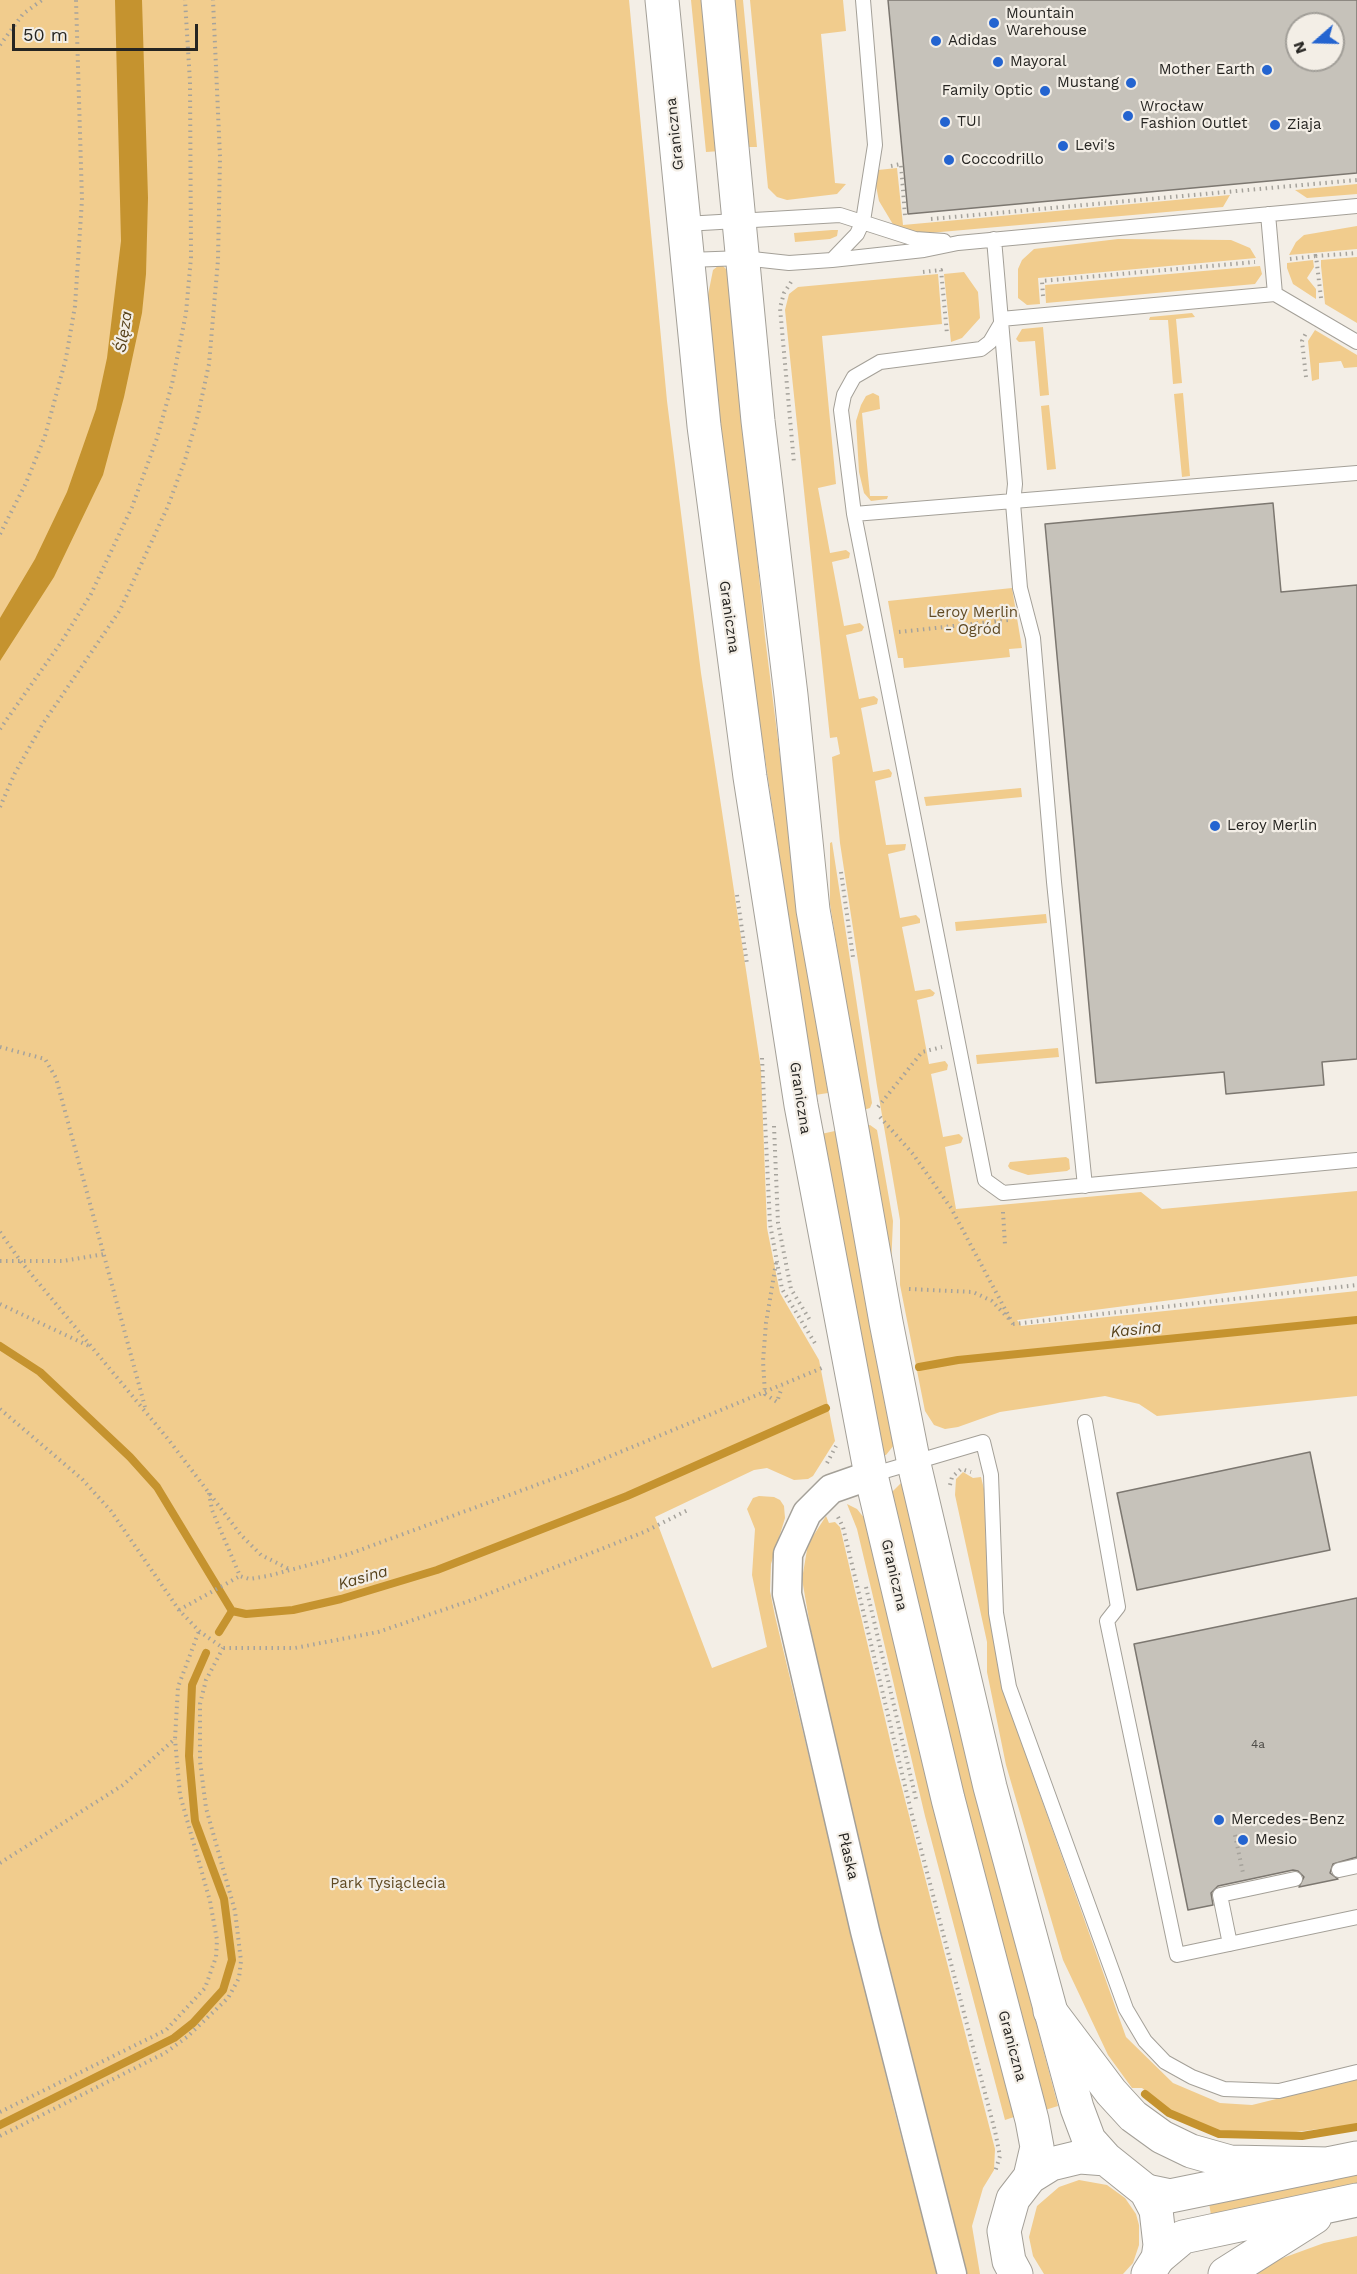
<!DOCTYPE html>
<html>
<head>
<meta charset="utf-8">
<style>
	body { margin:0 }
	#map { position:relative; width:1357px; height:2274px; overflow:hidden; background:#f3eee6; font-family:"Work Sans",sans-serif }
	canvas { display:block }
	.north { position:absolute; left:1285px; top:12px; width:60px; height:60px; box-sizing:border-box; background:#f3eee6; border:2px solid #a19e98; border-radius:50%; rotate:250deg; font-size:16px; font-weight:700; line-height:24px; text-align:center; color:#262522 }
	.north::after { content:''; display:block; margin:auto; width:21px; height:27px; background:#2464d0; clip-path:polygon(50% 0,100% 100%,50% 72%,0 100%) }
	.scale { position:absolute; left:12px; top:24px; width:186px; height:27px; box-sizing:border-box; border:3px solid #262522; border-top:0; padding-left:8px; font-size:18px; line-height:21px; white-space:nowrap; color:#262522; -webkit-text-stroke:4px #f3eee6; paint-order:stroke }
</style>
</head>
<body>
<div id="map">
<canvas width="1357" height="2274"></canvas>
<div class="north">N</div>
<div class="scale">50 m</div>
</div>
<script>
const ctx = document.querySelector('canvas').getContext('2d');
ctx.lineJoin = 'round';
function fill(path, color) {
  ctx.fillStyle = color;
  ctx.fill(path, 'evenodd');
}
function toPath(rows) {
  const path = new Path2D();
  for (const r of rows) {
    path.moveTo(r[0], r[1]);
    for (let i = 2; i < r.length; i += 2) path.lineTo(r[i], r[i + 1]);
  }
  return path;
}
function stroke(path, color, width, dash) {
  ctx.strokeStyle = color;
  ctx.lineWidth = width;
  ctx.lineCap = dash ? 'butt' : 'round';
  ctx.setLineDash(dash || []);
  ctx.stroke(path);
}
function label(font, color, halo, rows, align = 'center') {
  ctx.font = font + ' "Work Sans",sans-serif';
  ctx.lineWidth = 4.5;
  ctx.setLineDash([]);
  ctx.textBaseline = 'middle';
  ctx.strokeStyle = halo;
  ctx.fillStyle = color;
  for (const [text, x, y, turn = 0] of rows) {
    ctx.save();
    ctx.translate(x, y);
    ctx.rotate((+turn || 0) * Math.PI / 180);
    ctx.textAlign = isNaN(turn) ? turn : align;
    if (halo) ctx.strokeText(text, 0, 0);
    ctx.fillText(text, 0, 0);
    ctx.restore();
  }
}
fill(toPath([
	[0,0,629,0,667,401,701,673,761,1069,767,1228,780,1293,819,1360,835,1441,813,1476,808,1479,794,1480,767,1468,754,1470,655,1517,712,1668,767,1647,752,1575,755,1529,747,1509,753,1498,759,1496,774,1497,780,1500,784,1506,785,1518,771,1564,770,1591,775,1616,895,2113,937,2274,0,2274],
	[691,0,704,0,721,151,706,152],
	[733,0,743,0,757,147,747,147],
	[750,0,843,0,846,31,821,34,835,183,846,184,837,194,787,200,777,197,768,188],
	[897,168,903,225,1230,195,1223,207,918,234,894,226,879,201,876,186,878,170],
	[1357,184,1357,194,1307,198,1295,190],
	[1357,226,1357,249,1289,255,1296,242,1304,235],
	[832,230,838,230,837,236,830,239,795,242,794,233],
	[1118,239,1231,240,1250,248,1256,258,1038,278,1040,304,1027,305,1018,298,1018,269,1022,260,1034,249],
	[1357,257,1357,323,1325,304,1321,266,1321,260],
	[1313,260,1314,267,1307,278,1316,289,1316,299,1293,284,1287,268,1287,263],
	[718,266,723,266,729,272,765,637,802,931,828,1093,815,1095,747,637,724,457,707,300,713,270],
	[1260,266,1262,274,1255,284,1046,303,1045,285],
	[964,272,978,292,980,318,962,338,951,342,944,274],
	[938,274,942,324,822,336,836,484,818,488,830,553,846,550,850,553,849,558,832,562,844,626,860,623,864,627,862,631,846,635,859,699,874,696,878,699,877,704,861,708,873,772,889,769,892,773,891,777,875,781,886,845,906,844,905,850,888,854,900,918,916,915,920,919,920,923,902,927,915,991,930,989,935,993,933,996,917,1000,929,1064,945,1061,948,1065,947,1070,931,1074,943,1137,959,1134,963,1138,961,1143,945,1147,956,1209,1141,1192,1162,1209,1357,1191,1357,1276,1017,1320,1021,1326,1357,1291,1357,1396,1157,1416,1139,1404,1105,1396,1000,1412,958,1427,945,1429,934,1425,925,1411,900,1285,900,1220,877,1086,840,843,832,757,840,754,837,737,830,738,785,310,789,294,798,287],
	[1192,313,1195,317,1176,319,1182,383,1173,384,1168,320,1149,320,1150,317],
	[1043,327,1049,395,1040,396,1035,341,1019,342,1016,339,1022,329],
	[1315,330,1357,355,1357,367,1344,368,1341,361,1319,363,1319,379,1312,381,1308,341],
	[873,393,879,396,880,409,862,413,870,496,888,496,887,499,871,501,864,493,859,472,856,421,861,405,866,396],
	[1183,393,1190,476,1182,477,1174,394],
	[1049,405,1056,469,1047,470,1041,406],
	[1012,588,1022,648,1009,649,1010,657,904,668,903,658,898,658,888,601],
	[1021,788,1022,797,926,806,924,797],
	[832,842,872,1103,870,1108,863,1110,830,904,830,843],
	[1046,914,1047,923,956,931,955,922],
	[1058,1048,1059,1057,977,1064,976,1055],
	[870,1125,877,1130,893,1221,891,1267,866,1126],
	[835,1131,894,1445,886,1455,883,1455,821,1134],
	[1066,1157,1069,1159,1070,1169,1067,1171,1028,1175,1010,1169,1008,1166,1010,1162],
	[963,1472,973,1478,981,1477,984,1489,988,1601,1001,1685,1126,2037,1173,2083,1220,2103,1252,2105,1357,2079,1357,2124,1281,2134,1218,2133,1168,2109,1142,2088,1132,2088,1108,2055,1063,1960,1006,1765,987,1672,987,1642,955,1495,956,1479],
	[901,1483,904,1483,980,1809,1058,2106,1045,2110,989,1898,893,1500,893,1491],
	[847,1504,857,1509,865,1519,937,1821,1014,2117,1005,2120,925,1816,857,1529],
	[826,1516,829,1523,835,1522,840,1527,894,1757,995,2149,994,2170,983,2188,972,2226,980,2274,965,2274,825,1713,802,1579,808,1544],
	[1357,2171,1357,2186,1211,2215,1209,2203],
	[1079,2180,1107,2185,1125,2198,1136,2214,1139,2225,1139,2245,1133,2263,1123,2274,1044,2274,1033,2256,1029,2237,1037,2206,1059,2187],
	[1357,2236,1357,2274,1249,2274,1280,2259,1324,2243]
]), '#f1cc8d');
fill(toPath([
	[115,0,142,0,148,198,146,274,142,313,124,397,103,475,54,577,0,661,0,618,35,559,67,492,96,409,107,358,121,241]
]), '#c5932f');
stroke(toPath([
	[0,1346,40,1372,130,1457,157,1487,232,1611,246,1614,293,1610,341,1599,437,1570,627,1496,826,1408],
	[919,1367,958,1360,1357,1320],
	[219,1632,232,1611],
	[1145,2094,1169,2113,1219,2134,1302,2136,1357,2127],
	[0,2125,174,2038,193,2023,223,1990,232,1960,224,1899,195,1821,189,1756,192,1685,206,1653]
]), '#c5932f', 8);
const building = toPath([
	[888,0,1357,0,1357,173,908,214,888,0],
	[1297,24,1333,24,1333,60,1297,60,1297,24],
	[1273,503,1281,592,1357,585,1357,1059,1322,1062,1324,1085,1226,1094,1224,1072,1096,1083,1045,524,1273,503],
	[1310,1452,1330,1550,1137,1590,1117,1493,1310,1452],
	[1357,1598,1357,1857,1333,1864,1330,1873,1338,1879,1299,1887,1304,1877,1298,1871,1293,1870,1218,1886,1211,1893,1213,1905,1188,1910,1134,1644,1357,1598]
]);
fill(building, '#c6c2ba');
stroke(building, '#7c7770', 1.5);
const service = toPath([
	[1268,214,1275,294],
	[685,224,840,215,915,239,944,241],
	[994,239,1015,484,1013,503,1020,588,1033,638,1054,882,1085,1186],
	[688,260,743,258,789,263,832,260,924,250,958,243,1357,206],
	[832,260,857,234,863,221,875,145,863,0],
	[1001,319,1275,294,1357,342],
	[1000,325,990,342,981,349,880,362,854,377,844,395,841,410,854,514,1357,473],
	[854,514,985,1180,1003,1193,1357,1160],
	[1085,1422,1118,1607,1107,1621,1177,1955,1357,1917],
	[871,1475,983,1442,991,1475,996,1613,1009,1687,1126,2009,1145,2041,1165,2062,1192,2077,1224,2089,1279,2091,1357,2072],
	[1339,1870,1357,1866],
	[1230,1944,1220,1895,1295,1879]
]);
const minor = toPath([
	[871,1475,831,1489,807,1513,788,1554,787,1594,865,1931,952,2274]
]);
const secondary = toPath([
	[662,0,704,426,750,777,801,1105,871,1475,948,1799,1032,2120,1037,2147,1030,2177],
	[718,0,758,421,791,695,813,910,886,1322,914,1464,990,1787,1077,2108,1089,2140,1106,2159,1146,2191,1156,2210,1160,2245,1158,2258,1148,2274],
	[1016,2274,1009,2261,1004,2231,1013,2199,1030,2177,1051,2164,1080,2157,1106,2159]
]);
const motorway = toPath([
	[1050,2011,1111,2092,1133,2116,1162,2137,1191,2151,1230,2162,1329,2164],
	[1146,2191,1170,2196,1357,2158],
	[1158,2258,1183,2237,1357,2200],
	[1225,2274,1315,2217]
]);
stroke(service, '#a4a098', 16);
stroke(minor, '#a4a098', 31);
stroke(secondary, '#a4a098', 35);
stroke(motorway, '#a4a098', 35);
stroke(toPath([
	[0,45,23,14,42,0],
	[891,166,901,164,905,216],
	[931,219,1357,180],
	[1290,259,1316,256],
	[923,272,941,270,947,334],
	[791,282,784,293,780,308,794,463],
	[1043,296,1042,281,1255,262],
	[1321,298,1316,256,1357,253],
	[1306,377,1302,341,1306,333],
	[0,534,26,483,45,436,66,358,75,306,82,200,76,0],
	[899,632,1008,620],
	[0,729,62,641,91,594,132,507,157,438,172,384,186,313,191,257,190,82,185,0],
	[0,807,15,773,42,725,120,610,168,506,185,460,198,415,209,364,218,260,220,157,213,0],
	[841,872,853,957],
	[737,895,747,964],
	[0,1047,45,1059,56,1078,145,1407],
	[762,1058,770,1224,782,1289,816,1345],
	[878,1107,922,1052,942,1047],
	[880,1117,913,1154,951,1208,1013,1324],
	[774,1126,778,1223,791,1289,811,1322],
	[1003,1212,1005,1245],
	[0,1232,22,1263,168,1439,241,1535,261,1555,291,1570],
	[0,1261,63,1261,105,1254],
	[776,1263,766,1323,763,1361,765,1394,777,1402,782,1387],
	[909,1289,973,1292,992,1301,1009,1319],
	[0,1304,91,1347],
	[1013,1324,1357,1285],
	[0,1409,82,1479,111,1511,179,1610,199,1631,223,1648,295,1648,378,1632,475,1599,644,1532,690,1509],
	[827,1463,836,1446],
	[950,1485,952,1477,961,1469,971,1472],
	[209,1493,212,1510,240,1576,249,1579,268,1576,349,1554,577,1470,822,1368],
	[838,1517,843,1527,912,1815,995,2131,1000,2156,995,2172],
	[866,1587,916,1799],
	[179,1610,240,1576],
	[1235,1835,1243,1873],
	[0,1863,123,1785,175,1739,178,1687,199,1631],
	[0,2112,166,2030,205,1988,216,1957,217,1940,210,1901,180,1795,175,1739],
	[0,2136,165,2053,187,2037,228,1998,239,1978,241,1961,235,1911,206,1808,200,1761,200,1704,206,1680,223,1648]
]), '#a6a39c', 4, [1.5, 4.5]);
stroke(service, '#fff', 14);
stroke(minor, '#fff', 28);
stroke(secondary, '#fff', 33);
stroke(motorway, '#fff', 33);
for (const [x, y, r, color] of [
	[994,23,6,"#2464d0"],
	[936,41,6,"#2464d0"],
	[998,62,6,"#2464d0"],
	[1267,70,6,"#2464d0"],
	[1131,83,6,"#2464d0"],
	[1045,91,6,"#2464d0"],
	[1128,116,6,"#2464d0"],
	[945,122,6,"#2464d0"],
	[1275,125,6,"#2464d0"],
	[1063,146,6,"#2464d0"],
	[949,160,6,"#2464d0"],
	[1215,826,6,"#2464d0"],
	[1219,1820,6,"#2464d0"],
	[1243,1840,6,"#2464d0"]
]) {
  const dot = new Path2D();
  dot.arc(x, y, r, 0, 2 * Math.PI);
  ctx.fillStyle = color;
  ctx.fill(dot);
  stroke(dot, '#f3eee6', 2);
}
label('12px', '#4e4c48', null, [
	["4a",1258,1744]
]);
label('15px', '#262522', '#f3eee6', [
	["Mountain",1006,14],
	["Warehouse",1006,31],
	["Adidas",948,41],
	["Mayoral",1010,62],
	["Mother Earth",1255,70,"right"],
	["Mustang",1119,83,"right"],
	["Family Optic",1033,91,"right"],
	["Wrocław",1140,107],
	["Fashion Outlet",1140,124],
	["TUI",957,122],
	["Ziaja",1287,125],
	["Levi's",1075,146],
	["Coccodrillo",961,160],
	["Leroy Merlin",1227,826],
	["Mercedes-Benz",1231,1820],
	["Mesio",1255,1840]
], 'left');
label('15px', '#262522', '#f3eee6', [
	["Graniczna",675,134,-96],
	["Graniczna",729,617,82],
	["Graniczna",800,1098,81],
	["Graniczna",894,1575,77],
	["Płaska",848,1856,77],
	["Graniczna",1012,2046,75]
]);
label('15px', '#604a23', '#f3eee6', [
	["Leroy Merlin",973,613],
	["- Ogród",973,630],
	["Park Tysiąclecia",388,1884]
]);
label('italic 16px', '#58431c', '#f3eee6', [
	["Ślęza",124,332,-81],
	["Kasina",1136,1330,-6],
	["Kasina",363,1578,-16]
]);
</script>
</body>
</html>
